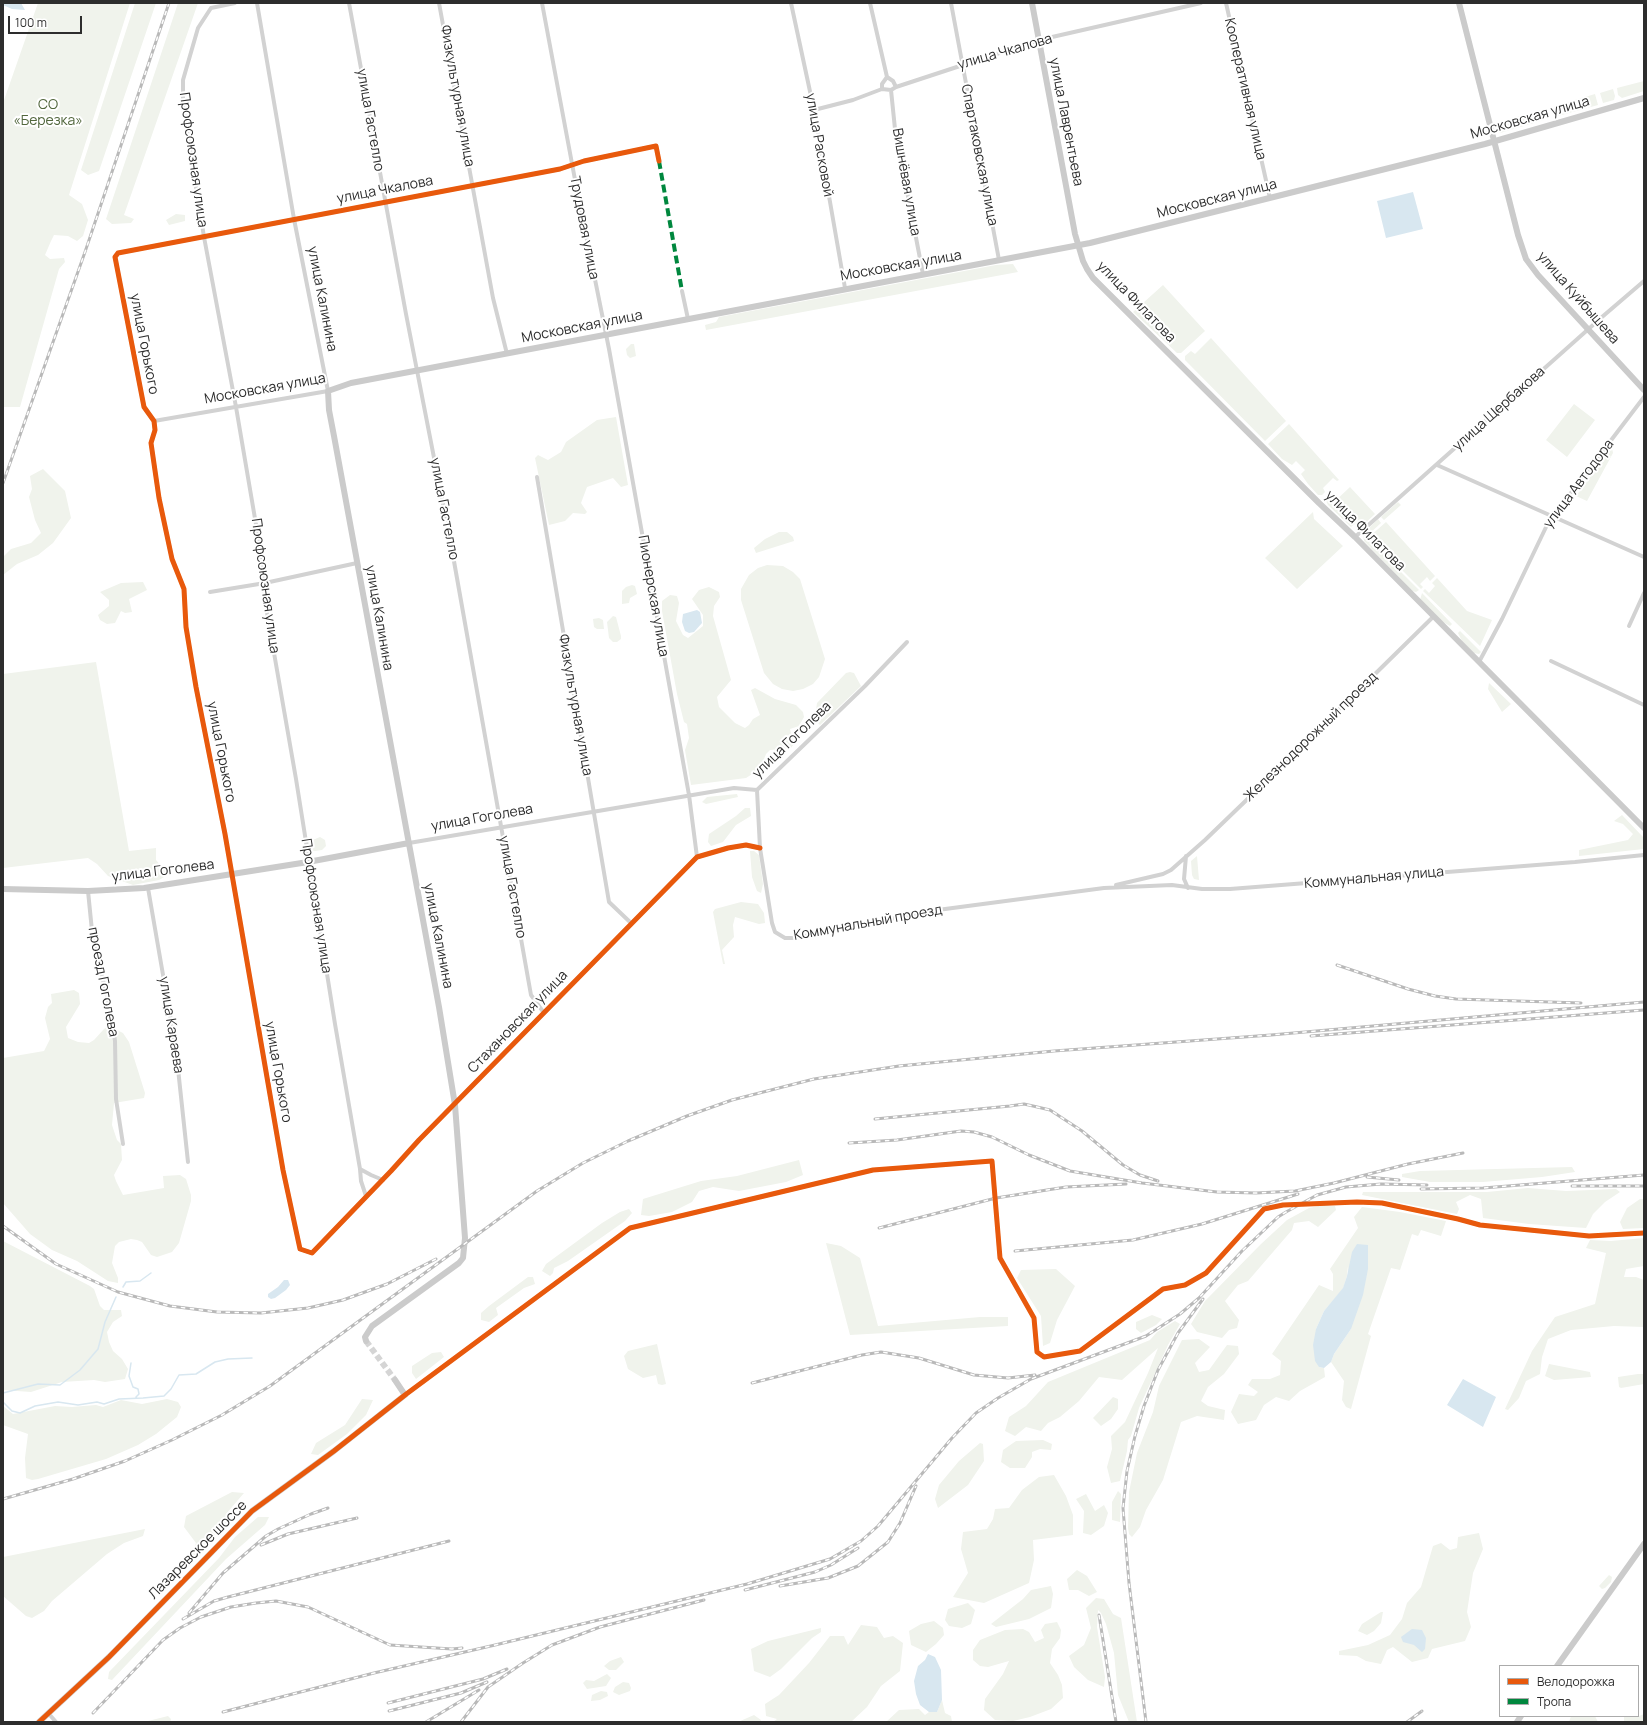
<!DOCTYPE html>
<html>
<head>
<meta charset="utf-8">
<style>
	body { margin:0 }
	#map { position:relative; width:1647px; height:1725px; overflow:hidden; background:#fff; font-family:Manrope,sans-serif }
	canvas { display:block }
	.frame { position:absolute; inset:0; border:4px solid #2d2d2d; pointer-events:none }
	.legend { position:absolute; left:1499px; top:1665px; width:140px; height:52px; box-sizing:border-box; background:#fff; border:1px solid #ababab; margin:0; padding:5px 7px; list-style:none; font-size:12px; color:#2d2d2d }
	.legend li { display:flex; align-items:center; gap:8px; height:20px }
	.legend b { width:20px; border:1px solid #ababab }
	.scale { position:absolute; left:8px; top:16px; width:74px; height:18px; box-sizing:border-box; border:2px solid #2d2d2d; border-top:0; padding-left:5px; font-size:12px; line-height:14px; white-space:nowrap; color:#2d2d2d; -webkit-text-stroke:3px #fff; paint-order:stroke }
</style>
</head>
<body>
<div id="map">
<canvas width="1647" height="1725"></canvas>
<div class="frame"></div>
<ul class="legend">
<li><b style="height:5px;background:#e8590c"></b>Велодорожка</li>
<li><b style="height:5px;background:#00873e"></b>Тропа</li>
</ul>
<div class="scale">100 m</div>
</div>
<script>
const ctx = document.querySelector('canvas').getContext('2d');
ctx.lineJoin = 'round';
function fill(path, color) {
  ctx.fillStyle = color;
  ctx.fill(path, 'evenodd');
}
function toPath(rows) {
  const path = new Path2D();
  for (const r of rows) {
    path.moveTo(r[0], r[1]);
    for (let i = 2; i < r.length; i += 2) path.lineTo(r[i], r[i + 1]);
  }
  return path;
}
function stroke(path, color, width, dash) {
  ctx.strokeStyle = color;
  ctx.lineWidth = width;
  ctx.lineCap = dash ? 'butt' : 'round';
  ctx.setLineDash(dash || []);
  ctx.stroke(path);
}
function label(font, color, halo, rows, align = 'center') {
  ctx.font = font + ' Manrope,sans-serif';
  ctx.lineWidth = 4;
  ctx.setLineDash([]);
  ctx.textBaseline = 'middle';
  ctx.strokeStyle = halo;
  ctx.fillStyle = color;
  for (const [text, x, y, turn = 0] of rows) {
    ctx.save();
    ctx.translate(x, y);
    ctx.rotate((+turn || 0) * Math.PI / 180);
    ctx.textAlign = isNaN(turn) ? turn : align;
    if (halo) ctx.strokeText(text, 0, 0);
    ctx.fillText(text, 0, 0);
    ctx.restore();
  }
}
fill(toPath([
	[38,3,130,3,69,195,82,204,88,220,83,236,77,241,68,236,54,235,51,241,45,255,50,259,64,258,65,262,59,269,20,407,3,407,3,103],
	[135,3,156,3,99,171,88,175,81,170],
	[178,3,198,3,124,215,134,219,131,223,112,224,106,219],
	[1644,81,1644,91,1622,98,1618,95,1617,88],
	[1613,89,1615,96,1614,100,1603,103,1600,93],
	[1595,94,1598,105,1558,116,1555,106],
	[1541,110,1544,120,1500,133,1497,131,1497,124,1503,121],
	[176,214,185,215,185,221,169,225,166,220],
	[1013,264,1018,272,706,330,705,325,716,322,719,317,996,265],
	[1163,285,1205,331,1181,353,1177,353,1133,312],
	[1211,338,1286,421,1265,441,1185,360,1185,356,1191,351,1195,354],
	[631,344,634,344,636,356,630,358,627,355,626,349],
	[1574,404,1595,420,1567,457,1546,440],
	[616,417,628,485,621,487,613,478,587,487,581,503,587,512,585,514,573,513,565,521,549,525,535,458,538,455,548,460,561,452,566,442,597,420],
	[1289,424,1339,480,1337,481,1333,478,1323,488,1325,492,1322,495,1318,495,1308,484,1301,474,1305,470,1296,461,1292,465,1282,459,1268,444],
	[1612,448,1613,453,1587,501,1576,496],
	[43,469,65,491,71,518,53,543,38,555,17,564,3,575,3,557,11,549,31,543,41,533,35,520,29,497,32,489,30,476],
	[1350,487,1375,514,1361,527,1356,523,1351,527,1328,505,1326,501,1327,498,1333,503],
	[1398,502,1401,505,1384,520,1381,517],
	[1313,512,1314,519,1343,546,1297,589,1265,558],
	[1378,519,1381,523,1368,535,1365,532],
	[1386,522,1435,576,1430,581,1427,577,1420,584,1423,587,1421,589,1369,537],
	[779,532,787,532,793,537,794,541,756,553,754,548,765,539],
	[1363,534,1419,590,1416,592,1412,591,1364,541],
	[767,565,783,566,793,572,800,579,825,659,819,677,813,684,803,689,793,691,782,689,773,684,764,673,741,600,741,589,749,575,758,568],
	[1437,578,1467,611,1492,620,1480,646,1423,591,1425,589,1429,593,1435,586,1432,583],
	[143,582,147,590,129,599,132,612,125,613,121,611,115,623,107,624,100,620,98,615,109,606,109,600,100,592,121,583],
	[632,585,635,586,637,594,630,598,629,603,622,604,622,591,626,587],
	[709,587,719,592,720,597,714,606,713,616,731,680,717,697,719,707,735,723,745,728,749,725,753,719,760,715,751,690,755,688,775,699,796,705,803,712,804,717,799,726,790,729,794,744,791,748,770,750,766,754,760,769,746,778,691,785,685,750,689,738,687,724,684,722,677,694,662,611,662,601,670,595,677,596,679,603,676,621,683,635,688,638,703,626,703,615,692,599,699,590],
	[1422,593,1452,624,1450,626,1443,622,1420,600],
	[613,616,616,617,621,636,621,639,617,642,613,642,609,638,607,622],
	[599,618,603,620,604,629,597,629,594,627,593,619],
	[1460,631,1481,652,1479,654,1474,653,1462,641,1458,633],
	[96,662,129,851,156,848,156,860,166,872,164,877,159,880,133,885,108,876,97,864,88,858,3,868,3,674],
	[850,672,854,673,861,686,820,725,818,723,816,710,817,703,846,673],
	[1489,683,1511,704,1502,712,1488,689],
	[737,794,738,797,706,804,702,802,707,797],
	[745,808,750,808,751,816,736,825,723,842,711,846,708,842,709,834,736,816],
	[1622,815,1644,838,1644,849,1579,856,1579,850,1628,840,1633,834,1623,824,1614,821],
	[320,837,325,840,326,846,322,850,315,851,309,850,308,842],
	[750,851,754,851,759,855,763,884,761,893,757,891,752,877],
	[1197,856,1199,880,1194,879,1192,875,1191,861],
	[741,902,758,904,764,913,765,923,759,924,735,917,733,925,734,937,722,950,725,964,723,964,713,912,715,909],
	[74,990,79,993,80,1004,66,1027,68,1038,78,1042,89,1043,94,1040,104,1029,109,1026,123,1033,129,1042,145,1093,144,1098,114,1103,112,1125,117,1140,121,1144,122,1160,114,1175,116,1181,123,1195,164,1188,163,1176,180,1175,186,1179,191,1195,191,1201,179,1243,172,1252,157,1257,151,1255,142,1242,137,1240,131,1239,119,1242,115,1246,112,1263,118,1278,118,1283,108,1281,77,1261,52,1250,30,1234,3,1203,3,1058,44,1051,50,1039,45,1018,48,1007,52,1003,51,994],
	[799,1160,803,1175,786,1182,739,1191,713,1187,699,1191,692,1202,672,1212,649,1216,641,1215,643,1199,701,1181,737,1176],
	[1572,1167,1575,1172,1542,1177,1483,1182,1430,1182,1402,1177,1402,1174,1420,1171],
	[1528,1188,1566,1191,1616,1189,1620,1192,1605,1202,1593,1214,1586,1228,1529,1224,1483,1218,1481,1199,1470,1195,1456,1202,1459,1209,1457,1214,1362,1195,1363,1192,1487,1192],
	[1640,1199,1644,1199,1644,1228,1623,1229,1620,1222,1627,1208],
	[1323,1205,1335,1206,1336,1210,1318,1227,1309,1221,1294,1223,1292,1230,1248,1281,1238,1285,1225,1301,1239,1320,1237,1328,1229,1330,1222,1338,1197,1332,1191,1324,1205,1301,1261,1244,1287,1220,1309,1208],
	[1362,1207,1400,1212,1446,1221,1441,1236,1421,1230,1418,1236,1412,1234,1400,1270,1391,1268,1368,1334,1371,1336,1351,1409,1346,1407,1342,1400,1344,1381,1331,1362,1334,1354,1351,1329,1348,1266,1347,1276,1343,1289,1324,1311,1316,1329,1319,1367,1324,1368,1325,1377,1300,1391,1289,1401,1276,1397,1264,1405,1256,1420,1238,1424,1231,1412,1239,1394,1254,1396,1258,1392,1248,1385,1252,1379,1270,1379,1280,1375,1281,1361,1272,1354,1319,1285,1333,1291,1333,1274,1330,1269,1358,1228,1354,1217],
	[629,1209,632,1213,625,1221,568,1261,554,1268,553,1273,550,1276,542,1271,546,1264,602,1223,620,1212],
	[1644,1238,1644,1266,1626,1269,1624,1277,1636,1277,1644,1280,1644,1327,1614,1326,1571,1330,1548,1339,1542,1357,1540,1374,1526,1381,1519,1398,1508,1410,1505,1409,1532,1351,1555,1317,1595,1304,1606,1253,1586,1248,1590,1240,1611,1241],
	[3,1241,90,1286,94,1289,100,1306,104,1310,121,1310,122,1316,113,1322,107,1332,109,1342,113,1351,122,1359,128,1369,125,1379,105,1382,94,1380,62,1382,31,1392,3,1390],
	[826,1243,841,1246,860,1258,878,1326,980,1317,1008,1317,1008,1326,850,1335],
	[1056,1269,1075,1286,1057,1320,1050,1343,1043,1346,1041,1316,1017,1278,1021,1270],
	[528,1277,533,1277,535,1284,524,1288,496,1308,498,1315,489,1322,481,1320,481,1313,489,1306],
	[1152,1315,1162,1319,1156,1325,1141,1333,1136,1329,1136,1322],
	[1175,1321,1180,1324,1168,1345,1139,1408,1131,1436,1128,1440,1127,1451,1120,1481,1111,1483,1107,1467,1112,1449,1111,1436,1125,1422,1148,1373,1158,1348,1122,1380,1099,1377,1079,1401,1060,1417,1048,1423,1041,1431,1026,1427,1015,1436,1005,1431,1009,1417,1026,1406,1048,1382,1150,1340,1157,1332],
	[1199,1339,1210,1347,1195,1363,1199,1372,1209,1370,1227,1345,1238,1346,1239,1354,1224,1374,1208,1387,1201,1401,1208,1406,1225,1410,1224,1420,1197,1416,1181,1422,1163,1480,1146,1510,1140,1527,1132,1537,1129,1534,1128,1528,1129,1492,1137,1453,1153,1412,1159,1386,1182,1340],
	[657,1344,666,1384,662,1385,658,1384,656,1375,643,1378,628,1369,624,1356,628,1351],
	[441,1352,444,1357,416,1379,412,1373,412,1366,432,1353],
	[1549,1364,1590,1372,1591,1377,1554,1380,1545,1376],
	[1638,1374,1644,1374,1644,1384,1621,1388,1619,1387,1618,1377],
	[1113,1397,1118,1399,1118,1409,1111,1419,1101,1426,1093,1418],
	[167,1399,178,1402,181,1407,177,1417,156,1434,138,1445,106,1459,38,1479,32,1480,26,1478,25,1458,28,1434,3,1425,3,1406,13,1414,55,1406,72,1407,96,1405,103,1407,121,1400,142,1404],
	[362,1399,373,1400,366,1415,347,1434,318,1455,311,1454,316,1443,345,1425],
	[1043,1440,1052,1444,1051,1450,1040,1449,1032,1452,1032,1457,1025,1468,1010,1468,1001,1462,1003,1450,1016,1441],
	[980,1443,983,1444,984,1461,968,1485,938,1508,935,1499,939,1485,959,1461],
	[1054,1475,1066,1496,1073,1515,1073,1535,1033,1540,1034,1560,1029,1583,984,1603,953,1597,968,1573,961,1549,963,1532,987,1529,993,1519,995,1509,1009,1508,1022,1490,1039,1477],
	[1118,1491,1121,1494,1120,1522,1112,1520,1112,1502],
	[232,1492,244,1493,226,1514,228,1521,191,1561,189,1558,196,1543,184,1527,186,1516],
	[1086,1494,1095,1511,1104,1505,1108,1513,1104,1526,1091,1535,1083,1533,1084,1511,1076,1499],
	[258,1517,269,1517,265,1525,226,1559,112,1680,108,1679,109,1672,219,1558,235,1537],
	[145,1529,143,1536,124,1543,107,1554,52,1601,44,1611,32,1618,26,1616,3,1596,3,1557],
	[1479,1533,1483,1549,1473,1573,1467,1612,1471,1627,1465,1641,1432,1649,1428,1658,1412,1662,1393,1647,1387,1650,1381,1664,1366,1661,1357,1656,1339,1655,1339,1651,1368,1645,1390,1635,1402,1619,1407,1603,1421,1587,1433,1546,1441,1543,1450,1550,1457,1548,1458,1537],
	[1077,1570,1087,1576,1097,1592,1089,1596,1078,1590,1069,1590,1067,1579],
	[1609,1575,1612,1577,1611,1582,1605,1588,1602,1589,1599,1586],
	[1051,1586,1053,1594,1051,1608,1029,1619,996,1627,991,1624,1023,1599,1031,1590],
	[1096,1598,1104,1599,1113,1614,1121,1618,1137,1722,1129,1722,1118,1695,1114,1653,1106,1624,1101,1613,1098,1610,1097,1627,1105,1677,1104,1687,1088,1680,1074,1667,1069,1656,1084,1645,1091,1628,1086,1608],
	[968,1603,975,1610,971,1624,962,1628,949,1626,945,1620,948,1609],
	[1381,1612,1383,1612,1381,1623,1374,1631,1367,1635,1358,1631,1362,1624],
	[934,1621,943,1628,944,1635,936,1644,926,1652,911,1645,909,1631,921,1624],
	[1057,1622,1061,1630,1060,1638,1052,1649,1050,1663,1058,1675,1062,1685,1063,1698,1051,1709,1030,1717,1013,1721,995,1720,984,1710,985,1699,1003,1674,1009,1661,988,1667,980,1666,973,1660,973,1650,980,1640,1005,1630,1023,1629,1029,1632,1035,1642,1044,1638,1041,1630,1045,1624],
	[861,1625,877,1627,884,1638,893,1636,903,1643,900,1671,881,1686,867,1707,851,1722,773,1722,777,1719,766,1716,765,1704,779,1695,809,1663,830,1636,844,1636,848,1645],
	[821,1628,821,1632,812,1638,781,1669,770,1677,754,1671,751,1649,768,1641],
	[621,1657,624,1662,616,1670,609,1670,604,1666,610,1661],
	[607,1674,611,1678,606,1686,587,1689,583,1683,586,1680,594,1681],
	[623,1682,629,1683,631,1688,630,1691,619,1695,613,1692,615,1687],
	[601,1691,607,1692,608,1696,600,1700,591,1701,592,1695],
	[942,1700,945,1713,951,1716,952,1722,886,1722,899,1710,919,1709,925,1715,929,1712,937,1712],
	[1644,1714,1644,1722,1624,1721,1624,1716,1637,1717],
	[754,1715,761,1720,760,1722,738,1722],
	[168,1716,171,1719,170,1722,144,1722],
	[1571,1716,1595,1716,1598,1722,1569,1722]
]), '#f0f3ec');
fill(toPath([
	[3,3,21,3,25,10,12,9,3,5],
	[1413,192,1423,229,1386,238,1377,201],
	[697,610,700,612,702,623,694,632,689,633,685,631,682,622,683,614],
	[1357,1244,1368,1245,1368,1269,1363,1295,1351,1329,1334,1354,1331,1362,1324,1368,1319,1367,1315,1361,1313,1345,1316,1329,1324,1311,1343,1288,1347,1276,1352,1252],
	[284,1280,288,1280,290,1285,286,1290,275,1298,271,1299,268,1297,268,1294,278,1287],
	[1463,1379,1496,1397,1483,1427,1447,1405],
	[1412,1629,1422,1630,1426,1638,1425,1649,1422,1652,1414,1645,1403,1642,1401,1637],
	[928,1654,935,1657,941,1670,942,1700,937,1712,929,1712,920,1705,916,1694,914,1681,918,1666,925,1660]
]), '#d8e7f0');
stroke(toPath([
	[123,1287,126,1282,140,1281,151,1273],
	[131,1363,129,1376,133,1387,138,1389,139,1394,136,1397],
	[3,1393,38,1384,60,1385,80,1370,98,1349,105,1322,116,1297],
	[3,1402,12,1411,20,1413,35,1406,58,1402,78,1405,97,1402,104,1404,119,1399,143,1398,164,1396,171,1389,179,1375,196,1374,215,1362,228,1359,252,1358]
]), '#d8e7f0', 1.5);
stroke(toPath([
	[366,1341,395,1380]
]), '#d5d5d5', 6, [6, 3]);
stroke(toPath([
	[235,3,211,8,198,28,183,80,183,106,204,237,236,407,259,542,266,607,296,779,335,1024,360,1169,361,1181,366,1196],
	[349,3,406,314,452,550,531,995,544,1013],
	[439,3,493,298,507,354],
	[542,3,576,185,609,349,689,795,697,857],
	[791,3,814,110,845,288],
	[870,3,887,77,882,84,882,89],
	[951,3,999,260],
	[1226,3,1270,198],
	[887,77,893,81,896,87],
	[891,90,895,129,923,274],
	[814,110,853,100,882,89,891,90,896,87,1039,40,1201,3],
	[659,161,656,146,584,161,560,169,118,253,115,257,144,407,154,421,155,430,151,443,159,498,172,559,184,589,186,627,196,687,225,834,283,1170,300,1249,312,1253,391,1171,419,1140,697,857,728,848,746,845,760,848],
	[682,291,688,319],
	[154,421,328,391,294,219,257,3],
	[1437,465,1644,557],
	[537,477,609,902,631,923],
	[1355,537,1602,317,1644,281],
	[210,592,265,583,357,563],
	[1629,626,1644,593],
	[1551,661,1644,705],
	[1479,662,1502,619,1548,523,1644,397],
	[757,790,760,848,772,923,775,932,785,938,795,938,930,911,1104,888,1172,885,1202,889,1230,889,1575,862,1644,855],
	[409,843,734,788,757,790,865,686,907,642],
	[1186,856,1184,879,1188,888],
	[1116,885,1163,874,1171,870,1205,840,1259,788,1433,617],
	[148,888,176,1050,188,1162],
	[88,891,93,941,111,1012,115,1041,116,1099,123,1144],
	[360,1169,371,1175,383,1180],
	[405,1395,630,1228,873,1170,992,1161,1000,1258,1034,1318,1037,1352,1044,1357,1080,1351,1163,1289,1185,1285,1206,1273,1264,1209,1283,1205,1357,1202,1382,1203,1458,1219,1480,1225,1589,1236,1644,1233],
	[49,1714,56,1722]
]), '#d2d2d2', 4);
stroke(toPath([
	[1032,3,1075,234,1083,261,1087,269,1093,278,1319,503,1355,537,1644,828],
	[1459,3,1518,235,1526,259,1538,275,1644,390],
	[3,889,88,891,144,888,308,862,409,843],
	[366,1341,365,1337,372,1326,459,1263,463,1258,465,1238,455,1105,439,1007,334,436,329,410,328,391,351,383,1090,243,1485,144,1644,98],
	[1557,1666,1644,1544],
	[39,1722,109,1657,252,1511,334,1451,405,1395,395,1380],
	[1517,1722,1521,1716]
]), '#cbcbcb', 6);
const rail = toPath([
	[3,483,85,252,169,3],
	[1337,965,1408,989,1435,996,1456,999,1581,1003],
	[1311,1036,1644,1010],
	[875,1119,1010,1106,1024,1104,1033,1106,1050,1110,1082,1131,1123,1165,1140,1175,1158,1181],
	[849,1143,897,1140,961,1131,974,1132,992,1137,1029,1155,1070,1171,1142,1183,1217,1192,1256,1193,1295,1191,1334,1183,1408,1164,1463,1153],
	[1367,1177,1399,1180],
	[1572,1186,1644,1186],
	[1421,1189,1483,1188,1644,1175],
	[3,1226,56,1264,118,1292,170,1306,217,1312,261,1313,308,1308,343,1300,387,1284,436,1259],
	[879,1228,996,1198,1066,1187,1126,1184],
	[1015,1251,1133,1240,1202,1224,1298,1194],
	[752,1383,862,1355,881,1352,919,1358,974,1375,1008,1378,1035,1375],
	[3,1499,73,1479,125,1461,172,1440,222,1415,270,1386,537,1191,583,1163,628,1141,687,1116,732,1100,814,1079,899,1066,1054,1051,1271,1035,1644,1002],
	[261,1545,288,1534,357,1518],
	[780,1586,828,1578,858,1566,888,1542,900,1523,916,1486],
	[745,1590,815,1572,831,1565,858,1548],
	[189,1613,223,1573,266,1536,278,1529,311,1514,328,1508],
	[1099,1615,1116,1722],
	[183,1619,214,1601,228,1597,449,1541],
	[388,1703,483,1679,507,1669],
	[389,1711,461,1693,487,1682],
	[223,1712,374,1673,495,1645,747,1584,830,1559,861,1541,878,1526,952,1438,976,1413,998,1398,1031,1379,1146,1336,1180,1314,1199,1298,1242,1251,1278,1217,1286,1212,1317,1195,1346,1187,1381,1184,1427,1185],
	[93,1713,163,1640,180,1628,201,1617,231,1607,256,1603,276,1601,308,1607,390,1645,452,1649,462,1648],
	[426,1722,479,1690],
	[461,1722,488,1687,523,1663,552,1645,600,1627,704,1600],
	[1146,1722,1129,1583,1123,1508,1127,1471,1135,1436,1144,1406,1158,1370,1178,1333,1203,1299],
	[1407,1722,1422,1711]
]);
stroke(rail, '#b9b9b9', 3);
stroke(rail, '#fff', 1.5, [4.5]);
stroke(toPath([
	[659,161,682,291]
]), '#00873e', 4, [8, 4]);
stroke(toPath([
	[659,161,656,146,584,161,560,169,118,253,115,257,144,407,154,421,155,430,151,443,159,498,172,559,184,589,186,627,196,687,225,834,283,1170,300,1249,312,1253,391,1171,419,1140,697,857,728,848,746,845,760,848],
	[39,1722,109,1657,252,1511,334,1451,405,1395,630,1228,873,1170,992,1161,1000,1258,1034,1318,1037,1352,1044,1357,1080,1351,1163,1289,1185,1285,1206,1273,1264,1209,1283,1205,1357,1202,1382,1203,1458,1219,1480,1225,1589,1236,1644,1233]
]), '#e8590c', 5);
label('14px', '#2d2d2d', '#fff', [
	["улица Чкалова",1005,52,-16],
	["Кооперативная улица",1245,89,77],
	["Физкультурная улица",457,96,80],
	["Московская улица",1530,118,-16],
	["улица Гастелло",370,120,80],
	["улица Лаврентьева",1066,122,79],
	["улица Расковой",819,145,80],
	["Спартаковская улица",979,155,79],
	["Профсоюзная улица",193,160,82],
	["Вишнёвая улица",906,182,80],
	["улица Чкалова",385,190,-11],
	["Московская улица",1217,199,-14],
	["Трудовая улица",584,228,79],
	["Московская улица",901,266,-10],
	["улица Куйбышева",1578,298,49],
	["улица Калинина",322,299,79],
	["улица Филатова",1136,302,46],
	["Московская улица",582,327,-11],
	["улица Горького",144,344,79],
	["Московская улица",265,389,-10],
	["улица Щербакова",1499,409,-42],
	["улица Автодора",1579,484,-53],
	["улица Гастелло",444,509,79],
	["улица Филатова",1365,531,45],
	["Профсоюзная улица",265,586,82],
	["Пионерская улица",653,596,80],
	["улица Калинина",379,618,80],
	["Физкультурная улица",575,705,80],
	["Железнодорожный проезд",1311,737,-44],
	["улица Гоголева",792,740,-44],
	["улица Горького",221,752,79],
	["улица Гоголева",482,818,-10],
	["улица Гоголева",163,871,-7],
	["Коммунальная улица",1374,878,-5],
	["улица Гастелло",512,887,80],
	["Профсоюзная улица",316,906,81],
	["Коммунальный проезд",868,923,-10],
	["улица Калинина",438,936,79],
	["проезд Гоголева",103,982,79],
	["Стахановская улица",518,1022,-46],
	["улица Караева",171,1025,81],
	["улица Горького",278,1072,80],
	["Лазаревское шоссе",198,1550,-45]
]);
label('14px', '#52673d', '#fff', [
	["СО",48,105],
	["«Березка»",48,121]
]);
</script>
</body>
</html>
